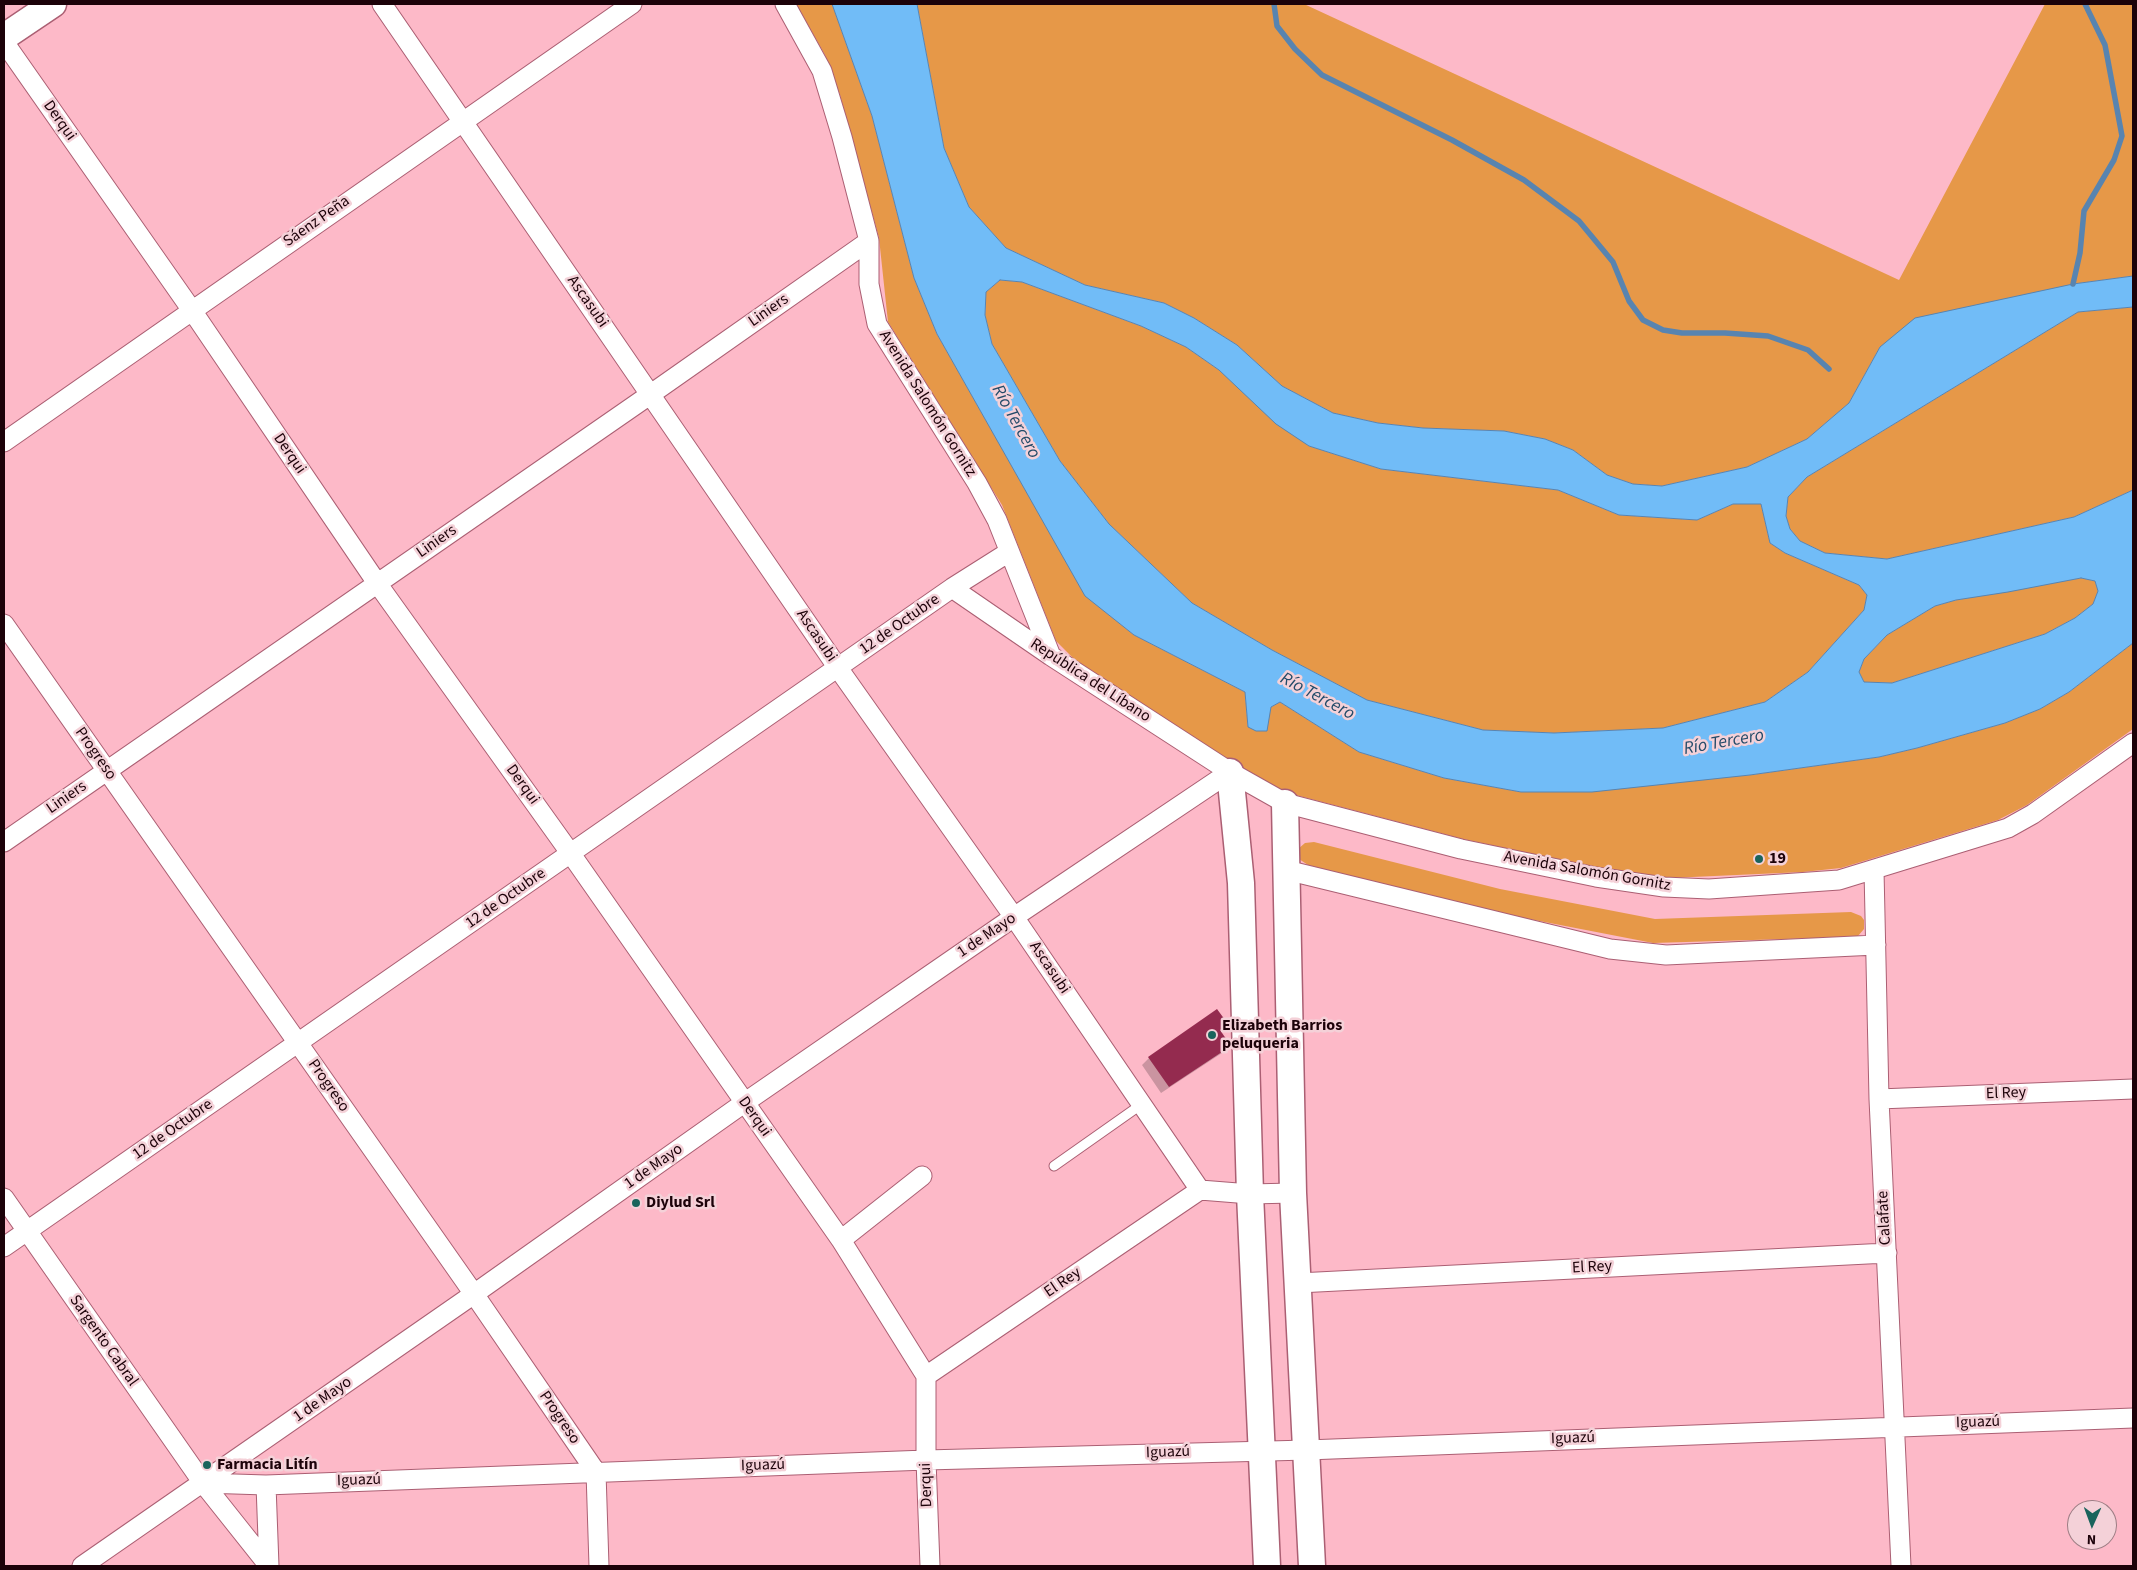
<!DOCTYPE html>
<html>
<head>
<meta charset="utf-8">
<style>
	body { margin:0 }
	#map { position:relative; width:2137px; height:1570px; overflow:hidden; background:#fdb9c8; font-family:"Source Sans 3",sans-serif }
	canvas { display:block }
	.frame { position:absolute; inset:0; border:5px solid #1c0209; pointer-events:none }
	.north { position:absolute; left:2067px; top:1500px; width:50px; height:50px; box-sizing:border-box; background:#f4d1d8; border:1px solid #9e7e85; border-radius:50%; rotate:182deg; font-size:14px; font-weight:700; line-height:20px; text-align:center; color:#1c0209 }
	.north::after { content:''; display:block; margin:auto; width:18px; height:22px; background:#1a645c; clip-path:polygon(50% 0,100% 100%,50% 72%,0 100%) }
</style>
</head>
<body>
<div id="map">
<canvas width="2137" height="1570"></canvas>
<div class="frame"></div>
<div class="north">N</div>
</div>
<script>
const ctx = document.querySelector('canvas').getContext('2d');
ctx.lineJoin = 'round';
function fill(path, color) {
  ctx.fillStyle = color;
  ctx.fill(path, 'evenodd');
}
function toPath(rows) {
  const path = new Path2D();
  for (const r of rows) {
    path.moveTo(r[0], r[1]);
    for (let i = 2; i < r.length; i += 2) path.lineTo(r[i], r[i + 1]);
  }
  return path;
}
function stroke(path, color, width, dash) {
  ctx.strokeStyle = color;
  ctx.lineWidth = width;
  ctx.lineCap = dash ? 'butt' : 'round';
  ctx.setLineDash(dash || []);
  ctx.stroke(path);
}
function label(font, color, halo, rows, align = 'center') {
  ctx.font = font + ' "Source Sans 3",sans-serif';
  ctx.lineWidth = 5;
  ctx.setLineDash([]);
  ctx.textBaseline = 'middle';
  ctx.strokeStyle = halo;
  ctx.fillStyle = color;
  for (const [text, x, y, turn = 0] of rows) {
    ctx.save();
    ctx.translate(x, y);
    ctx.rotate((+turn || 0) * Math.PI / 180);
    ctx.textAlign = isNaN(turn) ? turn : align;
    if (halo) ctx.strokeText(text, 0, 0);
    ctx.fillText(text, 0, 0);
    ctx.restore();
  }
}
fill(toPath([
	[796,4,832,4,872,116,914,278,937,334,1085,595,1134,635,1245,692,1248,727,1268,715,1271,707,1280,702,1359,752,1444,778,1521,792,1750,775,1879,757,1917,748,2005,723,2040,709,2069,692,2133,643,2133,729,2027,805,1998,820,1841,868,1803,872,1670,878,1598,868,1463,839,1288,793,1271,786,1234,764,1077,662,1056,641,1002,505,888,322,879,238,840,95,825,55],
	[917,4,1304,4,1899,280,2045,4,2133,4,2133,276,2073,284,1880,347,1849,403,1807,439,1747,467,1662,486,1633,484,1607,475,1573,450,1545,439,1504,431,1423,428,1378,423,1333,413,1282,386,1237,345,1194,318,1164,303,1085,285,1006,248,969,207,944,148],
	[1000,280,1022,282,1141,326,1186,347,1219,370,1309,446,1381,469,1558,490,1619,515,1697,520,1733,504,1761,504,1770,543,1785,553,1859,585,1867,595,1864,610,1808,672,1765,702,1663,728,1554,733,1483,730,1367,700,1272,650,1192,603,1109,524,1060,461,992,344,985,315,986,292],
	[2133,307,2133,490,2074,517,1887,559,1825,553,1800,541,1790,529,1786,516,1788,497,1807,477,2078,312],
	[2081,578,2095,581,2098,591,2093,604,2075,618,2045,634,1892,683,1864,682,1859,672,1864,659,1887,635,1935,606,1956,600],
	[1314,842,1500,889,1655,919,1851,912,1861,916,1864,920,1864,929,1858,936,1852,937,1653,943,1493,912,1308,865,1299,859,1298,849,1305,843]
]), '#e69848');
const water = toPath([
	[832,4,917,4,944,148,969,207,1006,248,1085,285,1164,303,1194,318,1237,345,1282,386,1333,413,1378,423,1423,428,1504,431,1545,439,1573,450,1607,475,1633,484,1662,486,1747,467,1807,439,1849,403,1880,347,1915,318,2073,284,2133,276,2133,307,2078,312,1807,477,1788,497,1786,516,1790,529,1800,541,1825,553,1887,559,2074,517,2133,490,2133,643,2069,692,2040,709,2005,723,1917,748,1879,757,1750,775,1592,792,1521,792,1444,778,1359,752,1280,702,1271,707,1267,731,1256,731,1248,727,1245,692,1134,635,1085,596,1046,527,937,334,914,278,872,116,832,4],
	[1000,280,1022,282,1141,326,1186,347,1219,370,1276,424,1309,446,1381,469,1558,490,1619,515,1697,520,1733,504,1761,504,1770,543,1785,553,1859,585,1867,595,1864,610,1808,672,1765,702,1663,728,1554,733,1483,730,1367,700,1272,650,1192,603,1109,524,1060,461,992,344,985,315,986,292,1000,280],
	[2081,578,2095,581,2098,591,2093,604,2075,618,2045,634,1892,683,1864,682,1859,672,1864,659,1887,635,1935,606,1956,600,2008,592,2081,578]
]);
fill(water, '#71bcf7');
stroke(water, '#5884b0', 1);
fill(toPath([
	[1227,1024,1220,1031,1229,1045,1222,1053,1161,1093,1142,1065,1149,1058]
]), '#0003');
stroke(toPath([
	[1274,4,1277,26,1295,49,1322,75,1452,140,1524,180,1579,221,1613,262,1629,301,1643,320,1663,330,1682,333,1725,333,1768,336,1808,350,1829,369],
	[2073,284,2080,253,2084,211,2114,160,2122,136,2105,45,2085,4]
]), '#5884b0', 5.5);
fill(toPath([
	[1217,1009,1228,1024,1220,1030,1231,1046,1169,1087,1148,1057]
]), '#942b4f');
const lane = toPath([
	[1054,1166,1142,1104]
]);
const street = toPath([
	[382,4,838,668,1014,917,1200,1190,1250,1194,1293,1193],
	[785,4,822,71,842,137,869,241,869,284,877,324,977,483,997,520,1051,656],
	[4,42,191,309,377,583,571,854,841,1240,926,1376,926,1460,930,1566],
	[4,442,632,4],
	[952,588,1051,656,1230,772,1285,803,1461,849,1596,877,1664,887,1709,889,1839,880,2008,828,2033,814,2133,743],
	[4,624,474,1294,596,1472,599,1566],
	[4,842,651,394,869,241],
	[1286,870,1610,949,1666,955,1876,945],
	[1874,870,1879,1099,1901,1566],
	[1879,1099,2133,1089],
	[4,1198,203,1483,269,1566],
	[841,1240,922,1176],
	[4,1247,952,588,1009,552],
	[1298,1283,1887,1253],
	[926,1376,1200,1190],
	[203,1483,266,1485,926,1460,1307,1450,2133,1418],
	[266,1485,269,1566],
	[82,1566,474,1294,744,1103,1014,917,1230,772]
]);
const secondary = toPath([
	[4,37,53,4],
	[1230,772,1241,883,1250,1194,1267,1566],
	[1285,803,1293,1193,1312,1566]
]);
stroke(lane, '#ab5f73', 11);
stroke(street, '#ab5f73', 21);
stroke(secondary, '#ab5f73', 29);
stroke(lane, '#fff', 9);
stroke(street, '#fff', 19);
stroke(secondary, '#fff', 26);
for (const [x, y, r, color] of [
	[1759,859,5,"#1a645c"],
	[1212,1035,5,"#1a645c"],
	[636,1203,5,"#1a645c"],
	[207,1465,5,"#1a645c"]
]) {
  const dot = new Path2D();
  dot.arc(x, y, r, 0, 2 * Math.PI);
  ctx.fillStyle = color;
  ctx.fill(dot);
  stroke(dot, '#f4d1d8', 2);
}
label('16px', '#1c0209', '#f4d1d8', [
	["Derqui",59,121,55],
	["Sáenz Peña",317,222,-35],
	["Ascasubi",587,302,55],
	["Liniers",769,311,-35],
	["Avenida Salomón Gornitz",927,404,58],
	["Derqui",289,454,56],
	["Liniers",437,542,-35],
	["12 de Octubre",900,625,-35],
	["Ascasubi",816,636,56],
	["República del Líbano",1090,681,33],
	["Progreso",95,754,55],
	["Derqui",522,785,54],
	["Liniers",67,798,-35],
	["Avenida Salomón Gornitz",1587,872,10],
	["12 de Octubre",506,899,-35],
	["1 de Mayo",987,936,-34],
	["Ascasubi",1049,968,56],
	["Progreso",328,1086,55],
	["El Rey",2006,1094,-2],
	["Derqui",754,1117,55],
	["12 de Octubre",173,1130,-35],
	["1 de Mayo",654,1167,-35],
	["Calafate",1885,1218,-93],
	["El Rey",1592,1268,-3],
	["El Rey",1063,1283,-34],
	["Sargento Cabral",103,1341,55],
	["1 de Mayo",323,1400,-35],
	["Progreso",559,1418,56],
	["Iguazú",1978,1423,-2],
	["Iguazú",1573,1439,-2],
	["Iguazú",1168,1453,-2],
	["Iguazú",763,1466,-2],
	["Iguazú",359,1481,-2],
	["Derqui",927,1485,-92]
]);
label('bold 16px', '#1c0209', '#f4d1d8', [
	["19",1769,859],
	["Elizabeth Barrios",1222,1026],
	["peluqueria",1222,1044],
	["Diylud Srl",646,1203],
	["Farmacia Litín",217,1465]
], 'left');
label('italic 18px', '#234b69', '#f4d1d8', [
	["Río Tercero",1015,422,61],
	["Río Tercero",1317,697,28],
	["Río Tercero",1724,743,-10]
]);
</script>
</body>
</html>
